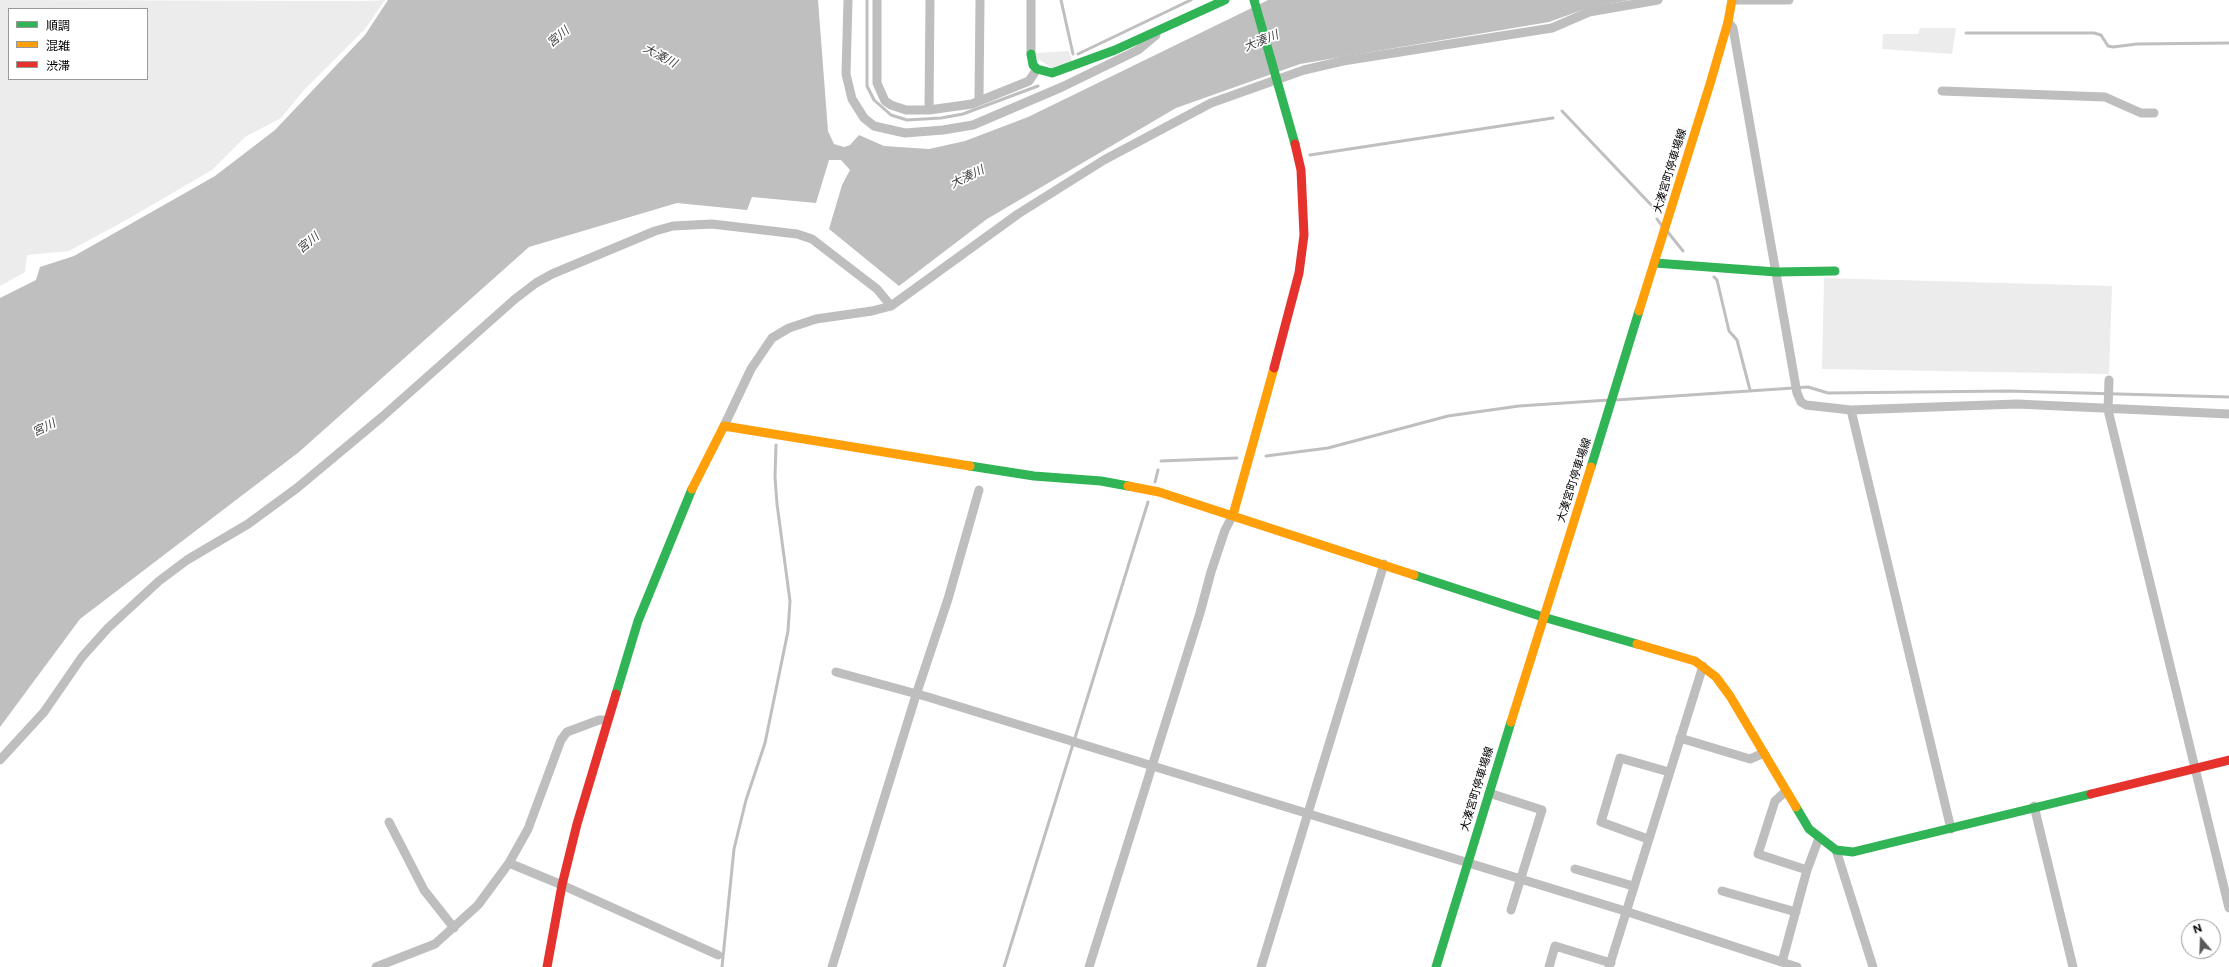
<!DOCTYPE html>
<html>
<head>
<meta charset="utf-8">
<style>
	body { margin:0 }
	#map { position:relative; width:2229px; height:967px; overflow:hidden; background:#fff; font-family:"Public Sans","Noto Sans JP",sans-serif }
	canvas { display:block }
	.legend { position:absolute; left:8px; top:8px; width:140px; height:72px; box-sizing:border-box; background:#fff; border:1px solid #999; margin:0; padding:5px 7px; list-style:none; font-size:12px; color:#000 }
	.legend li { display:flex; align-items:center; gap:8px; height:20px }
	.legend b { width:20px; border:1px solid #999 }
	.north { position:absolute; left:2181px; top:919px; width:40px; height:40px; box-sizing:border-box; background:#fff; border:1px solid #999; border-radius:50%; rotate:341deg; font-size:11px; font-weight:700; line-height:16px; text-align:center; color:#000 }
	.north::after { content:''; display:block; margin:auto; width:14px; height:18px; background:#595959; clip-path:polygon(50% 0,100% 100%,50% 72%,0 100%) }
</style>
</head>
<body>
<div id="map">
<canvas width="2229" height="967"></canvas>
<ul class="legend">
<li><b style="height:5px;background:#30b455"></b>順調</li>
<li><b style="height:5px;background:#ff9f0a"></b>混雑</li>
<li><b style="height:5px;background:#e5322d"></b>渋滞</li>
</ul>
<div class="north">N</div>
</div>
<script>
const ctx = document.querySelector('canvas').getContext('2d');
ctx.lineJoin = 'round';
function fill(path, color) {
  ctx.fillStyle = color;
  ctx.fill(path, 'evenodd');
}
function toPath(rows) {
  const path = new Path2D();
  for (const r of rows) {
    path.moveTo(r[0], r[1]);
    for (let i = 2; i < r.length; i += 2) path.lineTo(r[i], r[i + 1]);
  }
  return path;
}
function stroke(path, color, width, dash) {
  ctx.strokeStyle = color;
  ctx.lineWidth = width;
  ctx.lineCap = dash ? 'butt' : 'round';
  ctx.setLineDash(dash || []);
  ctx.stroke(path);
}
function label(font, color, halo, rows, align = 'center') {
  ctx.font = font + ' "Public Sans","Noto Sans JP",sans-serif';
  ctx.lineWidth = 3.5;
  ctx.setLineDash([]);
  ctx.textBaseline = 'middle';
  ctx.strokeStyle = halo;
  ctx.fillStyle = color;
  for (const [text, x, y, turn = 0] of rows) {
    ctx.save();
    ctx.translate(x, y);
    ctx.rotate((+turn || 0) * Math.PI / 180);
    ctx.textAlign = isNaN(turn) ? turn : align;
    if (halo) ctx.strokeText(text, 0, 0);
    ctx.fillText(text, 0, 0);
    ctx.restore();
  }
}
fill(toPath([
	[0,0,363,1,385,0,365,29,304,90,281,118,245,137,212,170,128,219,69,251,27,255,25,272,0,286],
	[9,9,147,9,147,79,9,79],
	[1920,28,1956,28,1952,54,1882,49,1883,34,1918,34],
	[1069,51,1072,61,1052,68,1036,58,1036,53],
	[1824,278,2112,286,2109,374,1822,369]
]), '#ececec');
fill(toPath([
	[388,0,818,0,828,131,834,144,844,147,850,145,859,135,884,146,929,149,965,141,1028,117,1268,0,1630,0,1585,9,1549,22,1300,64,1176,108,987,219,899,286,829,229,842,185,850,170,841,160,829,160,816,203,752,197,747,210,677,203,529,247,299,452,80,619,0,727,0,298,36,280,40,267,74,256,215,176,275,130,365,35]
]), '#bfbfbf');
stroke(toPath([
	[867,0,867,86,874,100,891,115,907,120,941,118,963,114,1038,86],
	[1061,0,1073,54],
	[1966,33,2094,33,2101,35,2108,46,2113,47,2137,44,2229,43],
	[1078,54,1191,0],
	[1562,111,1654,208],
	[1310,155,1553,118],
	[1657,219,1662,226],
	[1667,231,1683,251],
	[1714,277,1717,280,1729,331,1737,340,1750,390],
	[1616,400,1808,387,1828,393,2008,391,2229,397],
	[1266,456,1328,448,1448,416,1519,406,1609,400],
	[1161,461,1237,458],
	[1155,482,1158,470],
	[722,967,734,849,746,800,765,743,788,631,790,601,777,504,775,477,776,445],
	[1004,967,1148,502]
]), '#bfbfbf', 3);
stroke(toPath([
	[848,0,846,74,852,99,864,118,874,126,905,133,943,130,973,125,1062,87,1138,50,1156,35],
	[877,0,877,83,885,101,891,105,906,110,929,110,972,104,1029,81,1037,69],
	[1732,0,1789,0],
	[1728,22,1733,28,1797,393,1801,402,1806,405,1851,410,2017,404,2229,414],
	[1031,54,1031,0],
	[1942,91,2105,97,2141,113,2154,113],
	[979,99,980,0],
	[929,110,930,0],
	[2109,380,2108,410,2229,908],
	[1851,410,1951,829],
	[724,426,751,369,772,338,789,328,816,319,872,311,891,306],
	[836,672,928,697,1625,911,1797,967],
	[1680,738,1750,759,1764,753],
	[0,760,44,712,82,657,108,628,159,581,187,560,248,524,297,488,382,417,515,299,536,283,552,274,655,231,673,226,712,224,797,234,812,239,877,289,891,306,1018,214,1104,160,1211,103,1304,70,1343,61,1552,28,1589,12,1658,0],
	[1786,791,1775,801,1758,854,1807,870],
	[1489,793,1542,810,1511,910],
	[2034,806,2073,967],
	[389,822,424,890,454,928],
	[1648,839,1601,822,1620,758,1669,772],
	[1836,850,1873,967],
	[509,863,562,885,718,955],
	[1575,869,1633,886],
	[1722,891,1796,912],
	[1782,962,1807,870,1819,838],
	[376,967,435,944,478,905,509,863,528,829,561,740,567,732,599,720,607,720],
	[832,967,916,695,948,599,979,490],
	[1089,967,1200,613,1211,572,1225,530,1233,515],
	[1261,967,1384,564],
	[1549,967,1555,946,1611,963],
	[1609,967,1703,666]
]), '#bebebe', 9);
stroke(toPath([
	[1254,0,1295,144],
	[1031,54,1033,65,1037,69,1052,73,1115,50,1225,0],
	[1655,263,1776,272,1835,271],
	[970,466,1034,476,1101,481,1128,486],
	[1591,467,1639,311],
	[1414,575,1543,617,1637,644],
	[616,694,638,621,692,489],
	[1796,807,1809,829,1836,850,1853,852,2091,794],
	[1436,967,1511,722]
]), '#30b455', 9);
stroke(toPath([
	[1639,311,1710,84,1728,22,1732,0],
	[1128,486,1159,492,1414,575],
	[692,489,724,426,970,466],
	[1233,515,1274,368],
	[1637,644,1695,661,1716,677,1730,696,1796,807],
	[1511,722,1591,467]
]), '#ff9f0a', 9);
stroke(toPath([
	[1274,368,1299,273,1304,235,1301,170,1295,144],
	[2091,794,2229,760],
	[547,967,562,885,577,824,616,694]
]), '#e5322d', 9);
label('11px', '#000', '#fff', [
	["大湊宮町停車場線",1670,171,-73],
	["大湊宮町停車場線",1574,480,-72],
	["大湊宮町停車場線",1477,789,-73]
]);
label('italic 12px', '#444', '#fff', [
	["宮川",558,37,-40],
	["大湊川",1261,41,-22],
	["大湊川",660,56,28],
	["大湊川",967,177,-26],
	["宮川",308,243,-40],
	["宮川",44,428,-26]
]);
</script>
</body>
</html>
